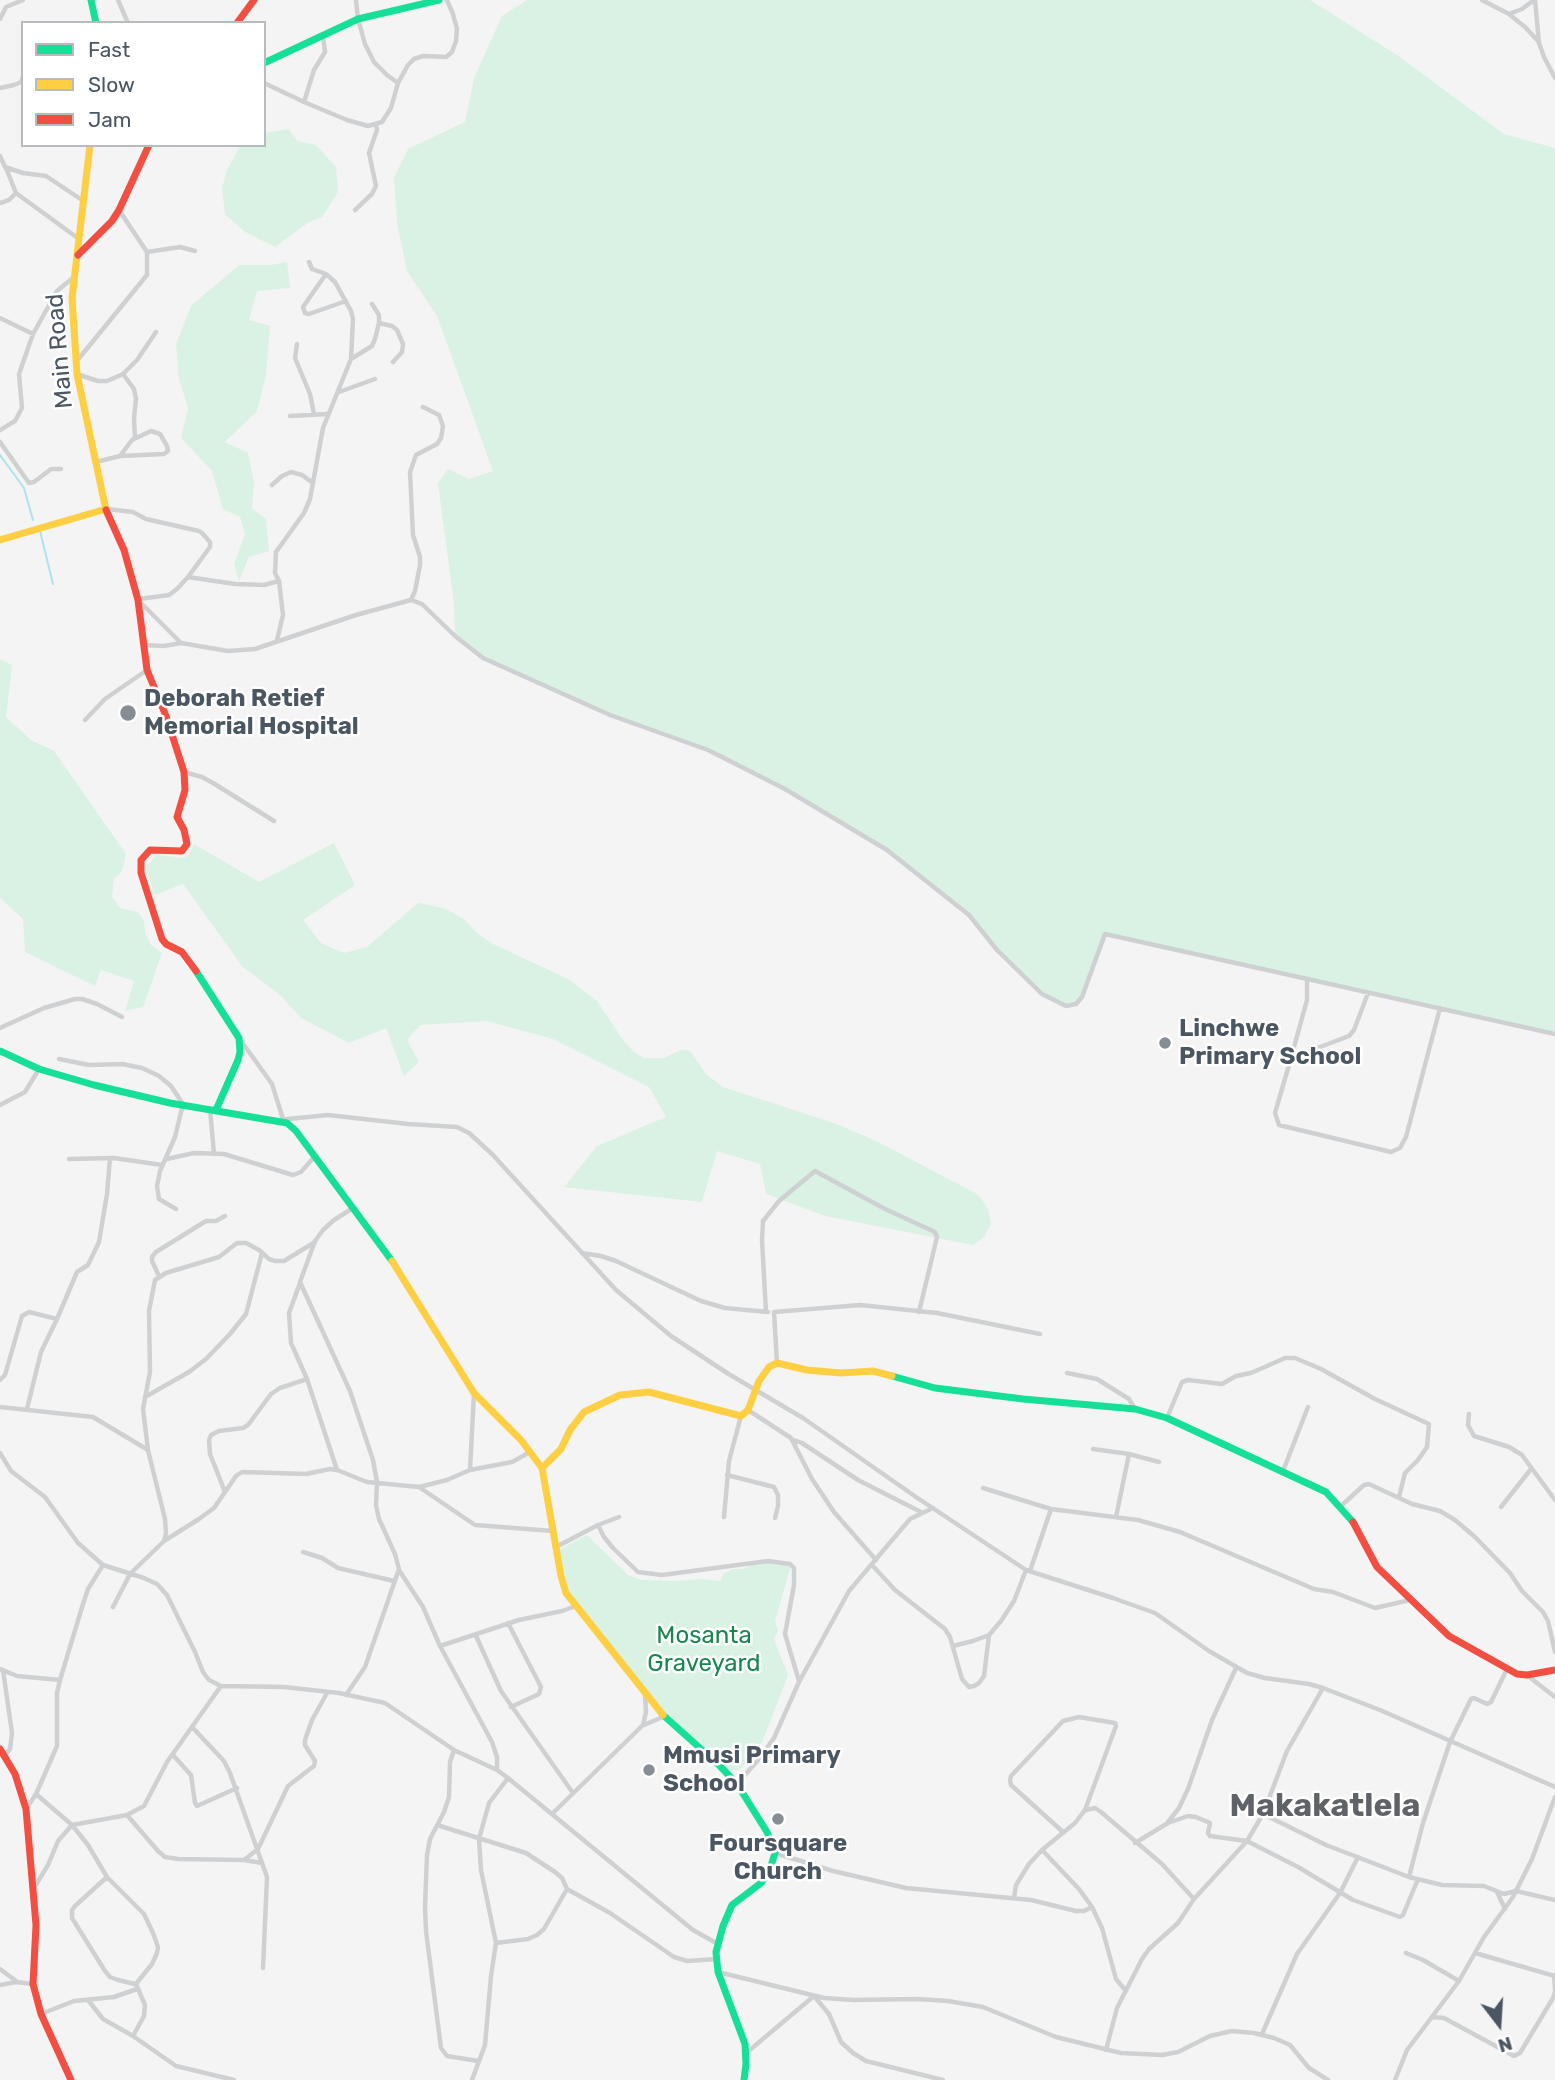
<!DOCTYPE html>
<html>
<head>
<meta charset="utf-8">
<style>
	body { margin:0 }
	#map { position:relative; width:1555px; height:2080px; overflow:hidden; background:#f4f4f4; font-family:Rubik,sans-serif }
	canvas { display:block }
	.legend { position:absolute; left:21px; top:21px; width:245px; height:126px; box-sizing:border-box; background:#fff; border:2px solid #b7bbc0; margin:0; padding:9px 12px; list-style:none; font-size:21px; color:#4a5661 }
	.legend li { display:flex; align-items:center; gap:14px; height:35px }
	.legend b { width:35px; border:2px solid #b7bbc0 }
	.north { position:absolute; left:1464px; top:1989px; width:70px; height:70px; -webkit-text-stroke:5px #fff; paint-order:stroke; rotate:163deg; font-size:19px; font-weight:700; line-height:28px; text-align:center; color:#4a5661 }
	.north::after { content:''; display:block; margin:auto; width:24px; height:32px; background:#4a5661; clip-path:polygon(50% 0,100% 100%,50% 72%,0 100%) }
</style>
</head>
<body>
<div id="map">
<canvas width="1555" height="2080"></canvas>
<ul class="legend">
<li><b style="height:9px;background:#16e098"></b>Fast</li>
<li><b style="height:9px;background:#ffcf43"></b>Slow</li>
<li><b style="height:9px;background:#f24e42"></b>Jam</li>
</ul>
<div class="north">N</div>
</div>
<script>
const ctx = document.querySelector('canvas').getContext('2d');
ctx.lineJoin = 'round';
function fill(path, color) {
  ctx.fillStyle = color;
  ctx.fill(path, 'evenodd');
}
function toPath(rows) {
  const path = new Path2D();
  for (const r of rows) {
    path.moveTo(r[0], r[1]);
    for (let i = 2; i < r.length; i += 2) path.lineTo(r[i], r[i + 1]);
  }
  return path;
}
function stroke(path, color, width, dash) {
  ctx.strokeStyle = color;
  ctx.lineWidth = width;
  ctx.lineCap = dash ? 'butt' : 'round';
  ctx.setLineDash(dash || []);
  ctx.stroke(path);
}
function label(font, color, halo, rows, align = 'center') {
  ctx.font = font + ' Rubik,sans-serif';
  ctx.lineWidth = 5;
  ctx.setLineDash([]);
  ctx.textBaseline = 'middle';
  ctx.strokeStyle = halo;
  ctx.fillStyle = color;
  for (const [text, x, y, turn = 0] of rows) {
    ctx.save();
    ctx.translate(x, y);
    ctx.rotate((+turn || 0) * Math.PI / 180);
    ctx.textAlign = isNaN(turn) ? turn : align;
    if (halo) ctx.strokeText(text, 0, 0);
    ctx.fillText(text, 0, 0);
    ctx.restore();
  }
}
fill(toPath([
	[527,0,1310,0,1397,55,1504,134,1555,148,1555,1034,1105,934,1082,997,1076,1004,1066,1006,1042,994,1023,978,975,921,887,850,825,813,708,750,610,715,483,658,455,636,454,604,438,483,448,469,469,479,493,471,437,316,407,271,397,223,394,177,408,149,465,122,474,78,502,16],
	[289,129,297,141,316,145,336,167,338,192,322,217,309,222,275,247,245,232,225,214,222,188,227,170,239,148,244,145,264,145,264,133],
	[287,262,290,288,257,291,249,320,270,326,266,375,257,411,225,442,248,453,254,482,252,508,266,519,269,551,249,557,239,581,234,564,245,534,240,517,223,509,212,471,181,438,188,408,179,379,176,344,191,306,239,265,271,265],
	[0,659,12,665,6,717,31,740,54,751,126,854,123,868,119,875,114,878,112,897,120,908,138,912,144,921,145,933,151,945,162,953,143,1007,125,1011,134,981,101,970,95,986,25,952,23,919,0,898],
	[334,843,355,885,303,920,321,943,344,953,367,947,418,903,444,908,464,919,477,933,493,944,568,979,597,1001,623,1040,634,1052,644,1058,664,1058,681,1050,690,1051,706,1074,723,1087,837,1124,878,1142,979,1195,988,1209,991,1224,984,1237,973,1245,825,1216,766,1194,760,1164,717,1151,702,1202,564,1187,597,1146,666,1117,649,1087,553,1039,487,1021,420,1025,407,1040,419,1062,404,1076,386,1028,349,1043,301,1018,280,995,242,966,183,884,155,895,147,872,147,865,157,855,183,858,189,855,194,844,259,882],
	[587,1535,628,1575,642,1580,675,1581,701,1579,720,1581,724,1573,734,1569,743,1569,758,1562,791,1565,775,1621,778,1630,774,1639,788,1675,763,1740,753,1756,739,1770,725,1771,678,1728,655,1703,570,1595,559,1550]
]), '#d9f2e3');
stroke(toPath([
	[0,455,24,488,33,520],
	[40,531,53,584]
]), '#aee2f0', 2);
stroke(toPath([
	[118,0,128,23],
	[1482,0,1509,14,1522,9,1534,0],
	[1535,0,1539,43,1544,57,1555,78],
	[1509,14,1525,27,1539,42],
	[0,19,6,7,23,0],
	[264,83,304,102,347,120,368,126,382,122,391,108,398,83,387,75,374,62,365,44,358,19,356,0],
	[398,83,408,65,414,59,423,56,446,57,452,52,456,41,457,29,453,14,447,0],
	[0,88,14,85,21,82,23,77],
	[304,102,314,70,325,52,323,36],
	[0,156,5,167,23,173,46,176,82,200],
	[16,193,79,239],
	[0,203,9,200,16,193,6,168],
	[119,210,147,252,180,247,195,251],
	[355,210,372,194,376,186,369,153,377,130,376,125],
	[309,262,312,269,326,274,335,282,351,311,353,319,351,359],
	[326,274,303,307,305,313,309,314,346,301],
	[372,304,379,315,379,323],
	[0,318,33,334],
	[297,344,295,358,310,394,314,414],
	[76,362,147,275,147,252],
	[77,374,98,381,107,381,123,374,137,360,156,332],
	[123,374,134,389,136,399,134,418,135,438],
	[339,392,375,379],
	[290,416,327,414],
	[0,430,15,421,22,408,19,374,33,334,57,291,74,277],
	[0,442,29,483,34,482,51,469,61,469],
	[96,462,120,456,164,454,168,451,167,446,160,434,151,431,132,440,120,456],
	[272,485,282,476,291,472,302,475,313,483],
	[107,509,133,512,146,519,199,531,202,533,210,542,210,547,188,577],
	[139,599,169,595,177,589,188,577,235,584,264,585,279,581],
	[411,600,415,591,420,565,420,557,413,535,410,472,416,455,437,444,441,438,443,426,439,415,423,407],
	[139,601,181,643,228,651,255,649,356,615,411,600,422,604,455,636,483,658,610,715,708,750,785,789,887,850,969,915,997,950,1042,994,1066,1006,1076,1004,1082,997,1105,934,1555,1034],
	[277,640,283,615,279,581,275,573,276,552,304,513,310,499,323,428,351,359,372,346,375,339,379,323,392,326,397,330,403,344,402,352,393,362],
	[144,645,164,646,181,643],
	[85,720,105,699,147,670],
	[184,772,202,777,213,783,274,821],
	[1368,993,1354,1030,1349,1036,1291,1058,1275,1113,1279,1125,1391,1152,1400,1148,1406,1137,1440,1008],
	[0,1028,44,1008,75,999,82,999,97,1004,122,1017],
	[239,1038,272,1084,283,1119],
	[1291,1058,1307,1000,1307,979],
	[59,1059,89,1065,122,1064,142,1068,159,1076,171,1086,183,1104,175,1137,160,1171,157,1186,159,1199,176,1209],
	[0,1105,25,1092,39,1069],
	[210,1109,214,1154],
	[278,1120,328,1115,408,1124,457,1127,469,1133,492,1154,616,1290,671,1336,727,1373,803,1418,916,1497,1026,1570,1113,1598,1155,1613,1209,1651,1247,1673,1265,1678,1309,1684,1323,1688,1380,1710,1555,1787],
	[69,1159,114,1158,162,1165],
	[167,1159,194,1153,224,1154,293,1175,301,1172,315,1156],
	[582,1253,601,1256,616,1261,701,1301,725,1308,768,1312],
	[159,1276,152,1261,152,1257,156,1252,206,1221,216,1221,225,1216],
	[300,1283,289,1313,291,1343,307,1379,337,1470],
	[766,1312,762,1240,763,1221,779,1201,815,1171,885,1209,935,1232,937,1237,919,1312],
	[57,1319,77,1272,88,1265,99,1242,107,1194,110,1158],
	[777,1363,774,1312,860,1305,937,1313,1040,1334],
	[1067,1373,1097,1379,1129,1399,1135,1409],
	[0,1380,5,1375,22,1316,29,1312,57,1319,41,1352,27,1409],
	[145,1397,189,1372,206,1359,230,1334,246,1314,262,1253],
	[0,1407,93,1417,148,1450],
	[748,1410,791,1438,812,1479,834,1512,876,1560],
	[1469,1414,1468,1425,1474,1436,1509,1447,1522,1455,1555,1500],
	[1167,1418,1182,1382,1188,1380,1222,1384,1236,1376,1251,1373,1285,1358,1295,1358,1321,1369,1375,1399,1429,1424,1427,1447,1418,1460,1405,1473,1399,1497],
	[791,1439,802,1443,858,1480,921,1512],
	[1093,1449,1129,1454,1159,1462],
	[0,1453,11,1471,45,1497,78,1543,103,1565,144,1578,157,1584,167,1595,195,1652,203,1672,209,1680,221,1686,284,1687,339,1693,385,1703,454,1750,497,1770,508,1778,693,1930,718,1944],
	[470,1470,474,1393],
	[1283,1471,1308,1407],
	[727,1475,774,1487,778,1495,778,1506,775,1518],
	[419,1487,475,1525,553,1531],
	[983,1488,1051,1509,1138,1520,1180,1532,1314,1589,1333,1592,1375,1608,1410,1600],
	[225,1492,210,1454,209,1440,211,1435,219,1431,243,1428,248,1425,271,1394,280,1388,307,1379],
	[1341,1506,1364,1485,1369,1484,1412,1504,1440,1511,1455,1520,1475,1537,1510,1573,1522,1591,1543,1612,1548,1621,1555,1652],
	[1501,1507,1531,1469],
	[724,1517,729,1461,741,1416],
	[1116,1517,1129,1454],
	[598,1525,604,1537,613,1548,638,1572,662,1575,768,1561,790,1564,794,1568,794,1585,785,1634,799,1681],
	[164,1541,199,1519,214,1508,236,1476,242,1472,306,1474,330,1469,337,1470,367,1482,419,1487,447,1480,470,1470,512,1462,530,1452],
	[556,1547,598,1525,619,1517],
	[303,1552,322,1558,338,1568,394,1581],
	[872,1565,895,1590,945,1629,950,1637,962,1679,969,1687,974,1686,979,1683,984,1676,989,1635],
	[399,1570,423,1607,440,1646,492,1742,497,1757,497,1770],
	[1030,1571,1051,1509],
	[113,1607,130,1574,164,1541,166,1533,165,1519,148,1450,143,1409,150,1372,149,1311,155,1280,166,1273,219,1257,237,1243,246,1243,259,1250,269,1259,275,1261,284,1261,315,1242],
	[508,1623,541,1687,539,1694,511,1707],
	[476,1636,501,1691,573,1793],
	[440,1646,519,1620,562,1611,576,1606],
	[953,1646,973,1641,989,1635,1001,1621,1014,1601,1026,1570],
	[0,1669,17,1676,60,1680],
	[3,1670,12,1733,10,1749,5,1755],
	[1528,1676,1555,1697],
	[346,1695,365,1667,399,1569,395,1554,379,1519,376,1505,377,1482,373,1460,350,1391,300,1282,315,1241,323,1230,334,1220,353,1208],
	[644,1725,665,1716],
	[193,1728,224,1761,230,1773,267,1877,263,1968],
	[454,1750,450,1762,449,1797,444,1812,430,1839,427,1855,425,1907,426,1931,441,2048,447,2056,478,2061],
	[173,1755,191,1775,195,1803,197,1806,237,1788],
	[737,1784,759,1759,774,1738,799,1682,849,1591,910,1519,933,1508],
	[36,1794,72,1825,88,1845,107,1877,144,1914,153,1933,158,1947,157,1953,152,1964,136,1984,145,2005,144,2016,133,2036,176,2066,234,2080],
	[26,1809,36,1794,57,1746,57,1693,60,1680,83,1604,88,1589,103,1565],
	[1086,1810,1095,1808,1101,1812,1162,1864,1194,1899],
	[553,1813,643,1725,646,1712,645,1695],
	[1263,1814,1326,1845,1409,1877,1442,1885,1484,1886,1504,1894,1516,1891,1555,1900],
	[127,1815,158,1851,165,1857,178,1859,244,1860,262,1863],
	[1168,1822,1179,1808,1188,1789,1212,1720,1236,1668],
	[437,1825,526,1853,555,1872,562,1878,567,1889],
	[1135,1843,1168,1823,1188,1816,1196,1817,1210,1823,1208,1833,1210,1836,1247,1841,1298,1867,1353,1900,1400,1917,1403,1915,1418,1879],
	[1042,1850,1079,1889,1092,1907,1102,1928,1116,1979,1126,1991],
	[775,1853,833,1871,906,1888,1031,1900,1076,1911,1084,1911,1092,1907],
	[244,1860,258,1849,288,1786,314,1766,315,1761,305,1745,305,1740,312,1720,327,1693],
	[107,1877,75,1906,72,1910,72,1918,105,1971,110,1977,118,1980,135,1984],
	[1409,1877,1423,1823,1450,1742,1471,1699,1474,1698,1487,1704,1491,1702,1507,1669],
	[34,1888,48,1865,58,1841,72,1825,127,1815,144,1806,167,1762,221,1686],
	[1497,1892,1505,1909],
	[1014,1898,1016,1885,1029,1864,1042,1850,1075,1823,1085,1810,1116,1726,1115,1723,1079,1717,1063,1721,1011,1776,1010,1780,1011,1785,1063,1832],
	[496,1943,528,1939,537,1935,544,1929,567,1889,610,1913,674,1957,687,1961,717,1959],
	[1406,1953,1423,1960,1459,1981],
	[1475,1953,1555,1976],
	[0,1969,16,1981],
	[718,1972,824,1998,853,2000,918,1999,948,2001,983,2007,1056,2037,1121,2053,1162,2055,1178,2052,1210,2036,1232,2031,1254,2033,1274,2038,1290,2045,1309,2068,1328,2080],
	[1554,1975,1555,1990],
	[0,1985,16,1982,33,1984],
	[88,2000,103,2019,133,2036],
	[41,2014,74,2001,114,1997,137,1989],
	[1433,2017,1444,2018,1514,2056,1520,2053,1553,1998,1555,1992],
	[1262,2034,1297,1954,1340,1893,1358,1857],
	[1106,2050,1117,2008,1142,1959,1149,1949,1178,1923,1194,1899,1247,1841,1263,1814,1287,1751,1323,1688],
	[745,2054,814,1996,829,2014,841,2042,853,2053,866,2061,943,2080],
	[472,2080,485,2045,491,1976,496,1943,481,1870,479,1839,489,1803,508,1778],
	[1395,2080,1407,2050,1459,1981,1484,1937,1513,1897,1532,1859,1555,1797]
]), '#ced0d2', 4.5);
stroke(toPath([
	[91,0,96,23],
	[264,63,358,19,439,0],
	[196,971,239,1038,240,1052,238,1060,216,1110],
	[0,1051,39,1069,94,1085,170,1103,287,1123,296,1131,392,1261],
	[892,1376,935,1388,1023,1399,1135,1409,1167,1418,1326,1492,1353,1522],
	[663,1715,720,1766,737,1784,767,1832,775,1853,770,1869,761,1883,732,1905,723,1926,716,1952,718,1972,745,2044,746,2064,744,2080]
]), '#16e098', 7);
stroke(toPath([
	[90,145,72,298,77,374,106,510],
	[0,540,106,509],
	[392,1261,474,1393,521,1440,542,1468,561,1576,566,1593,663,1715],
	[542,1468,561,1449,570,1430,584,1412,620,1395,649,1392,741,1416,748,1410,759,1381,769,1367,777,1363,807,1370,841,1373,873,1371,892,1376]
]), '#ffcf43', 7);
stroke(toPath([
	[237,23,254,0],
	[78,255,112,221,119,210,149,145],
	[106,510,124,550,138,600,147,670,166,716,184,772,185,790,177,817,184,830,187,844,182,851,150,850,141,860,141,873,162,939,166,944,182,952,196,971],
	[1353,1522,1377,1567,1449,1636,1517,1674,1527,1675,1555,1670],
	[0,1749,15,1774,26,1809,36,1925,33,1984,41,2014,71,2080]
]), '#f24e42', 7);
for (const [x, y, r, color] of [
	[128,713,9,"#868d94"],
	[1165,1043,7,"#868d94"],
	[649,1770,7,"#868d94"],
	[778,1819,7,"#868d94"]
]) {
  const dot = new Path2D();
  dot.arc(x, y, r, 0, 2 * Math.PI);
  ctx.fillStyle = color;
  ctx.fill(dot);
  stroke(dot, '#fff', 2.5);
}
label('24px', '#4a5661', '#fff', [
	["Main Road",60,351,-95]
]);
label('bold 24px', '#4a5661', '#fff', [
	["Deborah Retief",144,699],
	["Memorial Hospital",144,727],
	["Linchwe",1179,1029],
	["Primary School",1179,1057],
	["Mmusi Primary",663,1756],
	["School",663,1784],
	["Foursquare",778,1844,"center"],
	["Church",778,1872,"center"]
], 'left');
label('24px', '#17864f', '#fff', [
	["Mosanta",704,1636],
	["Graveyard",704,1664]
]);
label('bold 32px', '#5f6368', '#fff', [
	["Makakatlela",1325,1807]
]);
</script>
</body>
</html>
